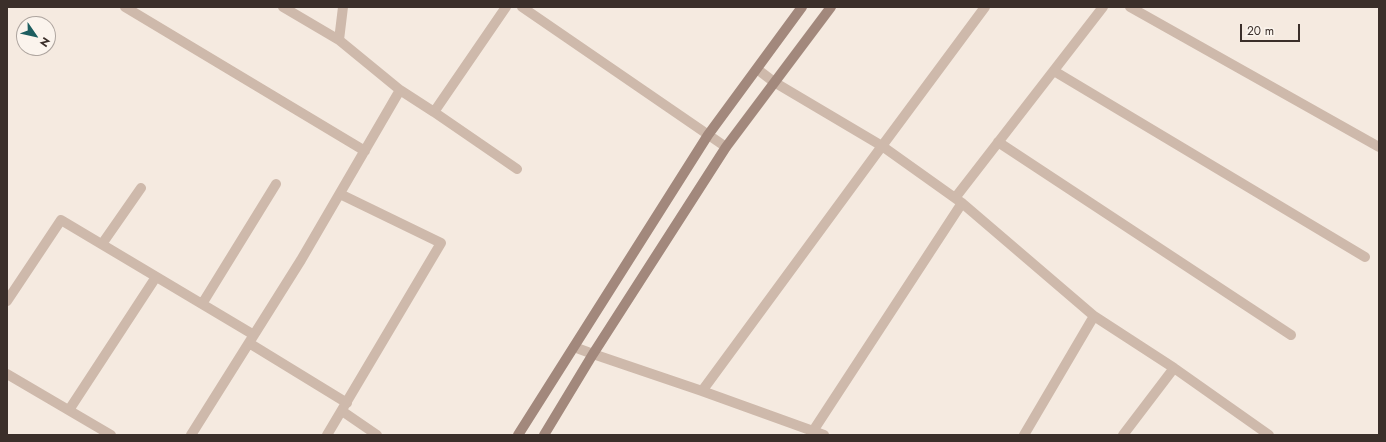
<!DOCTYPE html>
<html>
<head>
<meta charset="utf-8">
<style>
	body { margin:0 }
	#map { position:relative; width:1386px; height:442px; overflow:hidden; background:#f5eae0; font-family:Jost,sans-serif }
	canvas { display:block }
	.frame { position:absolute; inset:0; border:8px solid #3b2f2a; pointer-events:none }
	.north { position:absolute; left:16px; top:16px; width:40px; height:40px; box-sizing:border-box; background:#fbf4ed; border:1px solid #aea59f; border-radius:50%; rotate:124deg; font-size:11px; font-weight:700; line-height:16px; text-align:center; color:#3b2f2a }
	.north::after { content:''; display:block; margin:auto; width:14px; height:18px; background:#1d5e60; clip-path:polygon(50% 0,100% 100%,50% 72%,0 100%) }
	.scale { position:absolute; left:1240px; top:24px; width:60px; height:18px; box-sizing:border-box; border:2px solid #3b2f2a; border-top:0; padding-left:5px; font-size:12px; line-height:14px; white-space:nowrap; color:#3b2f2a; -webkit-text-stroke:3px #fbf4ed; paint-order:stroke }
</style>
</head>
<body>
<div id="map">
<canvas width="1386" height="442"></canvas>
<div class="frame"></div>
<div class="north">N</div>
<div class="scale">20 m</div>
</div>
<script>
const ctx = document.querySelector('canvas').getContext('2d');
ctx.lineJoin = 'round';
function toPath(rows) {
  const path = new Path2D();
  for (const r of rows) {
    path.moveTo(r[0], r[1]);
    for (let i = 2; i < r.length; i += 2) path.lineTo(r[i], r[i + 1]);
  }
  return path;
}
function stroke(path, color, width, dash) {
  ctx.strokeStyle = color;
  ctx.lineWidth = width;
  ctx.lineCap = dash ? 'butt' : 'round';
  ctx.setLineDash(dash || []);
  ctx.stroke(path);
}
stroke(toPath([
	[125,7,365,151],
	[283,7,339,40],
	[522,7,726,147],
	[1130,7,1379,147],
	[757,69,774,82,882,146,985,7],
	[1054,71,1365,257],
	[400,90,434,112,506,7],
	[434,112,517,169],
	[998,142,1291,335],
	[955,198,1103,7],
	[102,244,141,188],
	[7,301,61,220,254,335],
	[202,304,276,184],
	[1094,316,1174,368,1269,435],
	[249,343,347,403],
	[574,347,593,354,702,391,882,146,962,203,1094,316,1024,435],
	[7,374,111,435],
	[702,391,824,435],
	[69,410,156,277],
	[342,411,377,435],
	[813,431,962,203],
	[191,435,301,260,400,90,339,40,343,7],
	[327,435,441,243,340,194],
	[1123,435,1174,368]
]), '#ceb9ab', 10);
stroke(toPath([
	[518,435,708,135,802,7],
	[544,435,593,354,726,147,831,7]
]), '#a2887c', 10);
</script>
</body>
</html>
